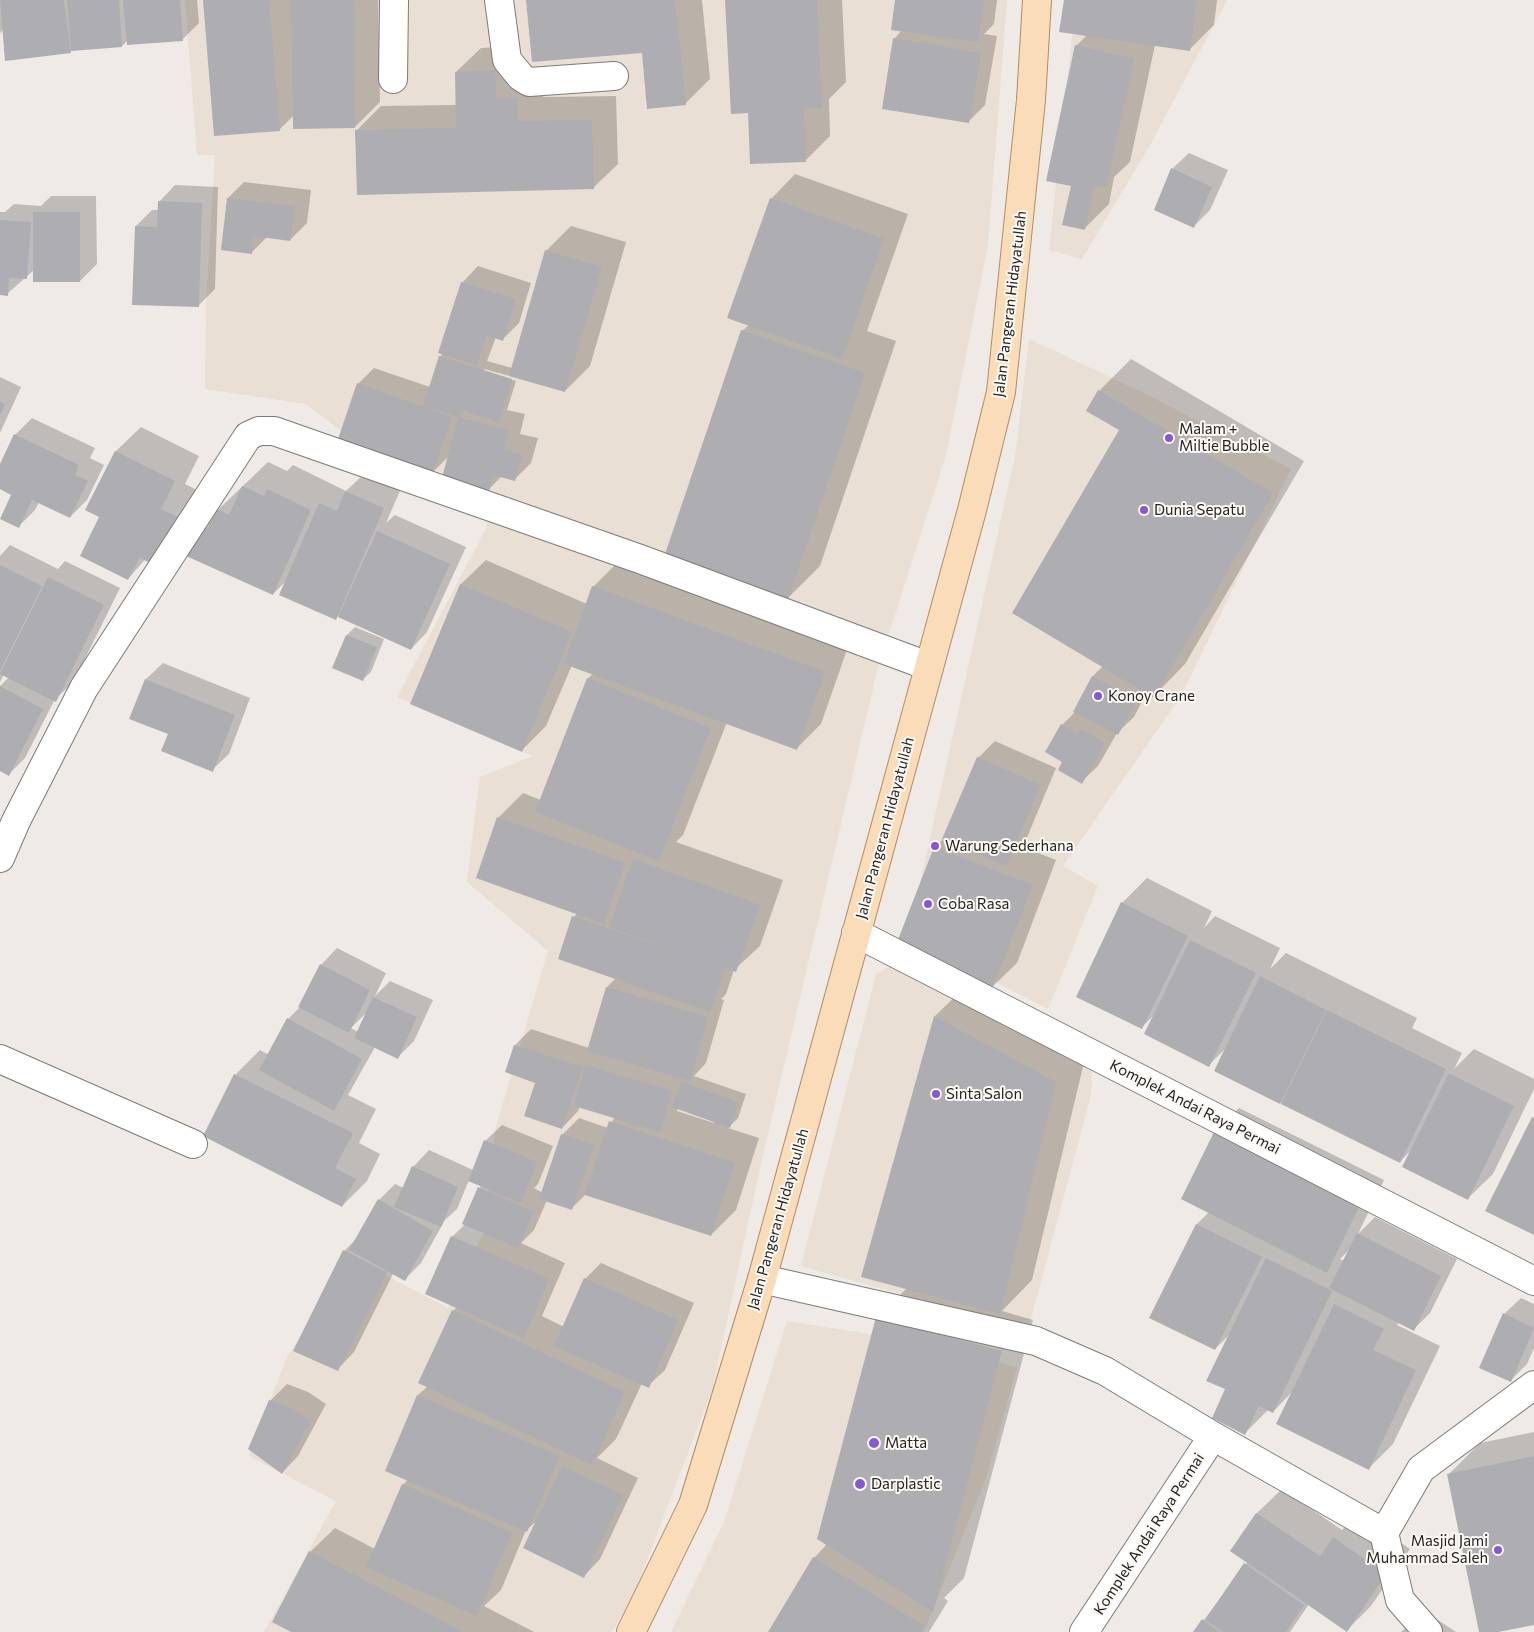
<!DOCTYPE html>
<html>
<head>
<meta charset="utf-8">
<style>
	body { margin:0 }
	canvas { display:block; background:#efeae6 }
</style>
</head>
<body>
<canvas width="1534" height="1632"></canvas>
<script>
const ctx = document.querySelector('canvas').getContext('2d');
ctx.lineJoin = 'round';
function fill(path, color) {
  ctx.fillStyle = color;
  ctx.fill(path, 'evenodd');
}
function toPath(rows) {
  const path = new Path2D();
  for (const r of rows) {
    path.moveTo(r[0], r[1]);
    for (let i = 2; i < r.length; i += 2) path.lineTo(r[i], r[i + 1]);
  }
  return path;
}
function stroke(path, color, width, dash) {
  ctx.strokeStyle = color;
  ctx.lineWidth = width;
  ctx.lineCap = dash ? 'butt' : 'round';
  ctx.setLineDash(dash || []);
  ctx.stroke(path);
}
function label(font, color, halo, rows, align = 'center') {
  ctx.font = font + ' Commissioner,sans-serif';
  ctx.lineWidth = 4;
  ctx.setLineDash([]);
  ctx.textBaseline = 'middle';
  ctx.strokeStyle = halo;
  ctx.fillStyle = color;
  for (const [text, x, y, turn = 0] of rows) {
    ctx.save();
    ctx.translate(x, y);
    ctx.rotate((+turn || 0) * Math.PI / 180);
    ctx.textAlign = isNaN(turn) ? turn : align;
    if (halo) ctx.strokeText(text, 0, 0);
    ctx.fillText(text, 0, 0);
    ctx.restore();
  }
}
fill(toPath([
	[185,0,1007,0,988,245,946,455,877,671,762,1159,712,1390,633,1597,612,1632,264,1632,336,1501,249,1456,287,1357,353,1258,448,1308,483,1234,495,1130,548,951,467,882,480,777,533,756,397,697,487,527,484,490,345,434,306,404,205,389,206,304,215,155,197,155],
	[1076,0,1227,0,1149,147,1082,259,1049,250],
	[1029,339,1144,393,1291,469,1181,696,1063,866,1098,886,1048,1009,908,937,1015,456],
	[893,965,1092,1065,1091,1095,1028,1330,801,1266,876,974],
	[787,1321,959,1348,1017,1368,986,1478,924,1632,671,1632,724,1522]
]), '#e9dfd4');
fill(toPath([
	[0,0,197,0,199,23,182,40,128,40,122,46,72,50,70,52,3,30,0,33],
	[205,0,378,0,380,102,355,127,294,115,279,130],
	[528,0,702,0,710,79,685,104,643,51],
	[726,0,842,0,846,82,829,99,830,136,806,160,749,112],
	[896,0,997,0,994,24,984,34,997,36,985,105,968,122,883,108,895,38,902,30],
	[1065,0,1217,0,1214,25,1189,50,1155,45,1130,162,1114,177,1109,204,1084,229,1072,185,1076,46,1087,35],
	[519,46,520,75,542,74,543,97,616,96,618,164,593,188,356,131,381,106,457,105,456,72,481,48],
	[1189,153,1228,170,1210,210,1194,226,1172,169],
	[795,174,908,214,867,331,896,341,820,566,788,598,742,331,749,325,771,199],
	[244,182,311,190,307,223,290,240,267,237,251,253,228,198],
	[175,185,218,187,215,289,198,306,136,226,152,210,159,210,159,202],
	[51,196,96,196,97,264,80,281,34,270,7,294,0,294,0,212,5,212,14,204,41,206],
	[571,226,626,242,590,366,565,391,484,369,484,371,516,381,507,410,525,414,520,434,538,438,531,463,515,479,502,476,489,489,448,457,431,474,358,384,374,368,430,387,440,357,443,353,462,283,478,266,531,283,519,323,503,339,496,337,487,361,512,368,546,251],
	[1131,359,1304,461,1185,664,1154,696,1147,692,1134,717,1117,733,1098,766,1081,782,1064,762,1062,725,1075,712,1093,676,1103,666,1121,429,1099,391],
	[0,377,21,387,0,433],
	[32,418,95,448,90,458,104,465,87,500,70,517,39,502,35,510,19,526,13,494,0,488,0,466,15,435],
	[141,427,199,456,185,484,203,493,128,579,101,517,87,510,116,451],
	[268,462,287,471,293,465,346,491,363,475,400,491,386,523,395,515,466,547,427,632,411,649,338,615,336,618,287,580,273,594,202,525],
	[10,545,58,569,65,561,120,588,73,683,55,699,25,758,9,774,0,770,0,686,9,677,4,674,0,682,0,556],
	[486,560,587,604,593,587,618,562,848,647,821,724,797,748,727,722,683,835,676,842,783,880,760,946,734,970,726,994,721,999,724,1000,706,1063,694,1076,746,1094,738,1118,728,1128,759,1138,736,1210,711,1235,586,1194,571,1209,547,1200,534,1230,521,1243,565,1263,542,1316,564,1327,585,1279,601,1263,694,1303,665,1370,648,1386,642,1383,616,1439,597,1458,638,1478,600,1559,584,1576,537,1521,526,1530,501,1590,484,1606,534,1632,293,1632,310,1552,335,1528,375,1549,403,1485,408,1479,386,1470,418,1395,428,1386,453,1311,457,1307,452,1237,465,1224,481,1185,469,1180,457,1209,445,1220,421,1263,404,1280,393,1274,354,1352,338,1369,344,1251,357,1238,379,1200,395,1184,404,1188,413,1167,429,1150,473,1170,485,1141,502,1125,553,1146,538,1184,534,1188,543,1193,562,1135,579,1118,608,1128,615,1117,580,1106,578,1111,562,1128,515,1045,531,1029,589,1048,607,987,616,978,574,917,577,913,498,818,523,793,541,800,588,679,593,673,572,665,546,726,522,750,411,703,461,584],
	[678,1108,715,1121,714,1123,677,1111],
	[355,627,384,639,371,672,362,680,333,667,347,635],
	[163,663,250,698,229,754,212,770,146,679],
	[995,741,1056,768,1023,847,1056,860,1017,963,992,987,896,950,935,847,944,838,978,758],
	[1147,878,1212,911,1204,928,1215,916,1280,948,1270,969,1286,953,1417,1018,1412,1028,1462,1053,1454,1069,1474,1049,1534,1079,1534,1089,1493,1174,1468,1198,1411,1150,1400,1162,1216,1071,1226,1048,1209,1065,1153,1016,1141,1028,1122,903],
	[337,948,386,973,375,996,390,981,433,1000,414,1041,398,1057,375,1047,348,1095,376,1109,359,1143,380,1154,367,1181,342,1206,235,1075,260,1050,269,1055,288,1019,300,1007,321,965],
	[366,1013,358,1032,351,1028],
	[967,985,1087,1050,1032,1280,1002,1311,1033,1320,964,1578,944,1598,948,1601,929,1632,769,1632,814,1558,827,1544,878,1317,907,1288,862,1276,935,1016],
	[1239,1108,1384,1180,1358,1234,1375,1217,1457,1259,1430,1313,1414,1329,1399,1322,1397,1325,1440,1346,1393,1444,1369,1468,1292,1392,1273,1412,1268,1410,1245,1433,1227,1389,1230,1334,1215,1349,1151,1317,1197,1224,1209,1212,1215,1132],
	[1351,1248,1344,1261,1340,1259],
	[1521,1298,1534,1304,1534,1348,1527,1364,1510,1381,1504,1314],
	[287,1384,308,1392,326,1404,298,1456,282,1473,270,1401],
	[1534,1432,1534,1623,1492,1632,1480,1632,1448,1475,1480,1443],
	[1282,1489,1342,1530,1358,1514,1410,1549,1371,1606,1347,1630,1309,1604,1290,1632,1195,1632,1248,1561,1232,1550,1257,1513],
	[1423,1610,1456,1632,1401,1632]
]), '#0003');
fill(toPath([
	[0,0,64,0,71,53,5,61],
	[67,0,119,0,122,47,71,51],
	[123,0,180,0,183,41,127,45],
	[203,0,269,0,280,131,214,136],
	[291,0,354,0,355,128,293,129],
	[526,0,675,0,686,105,647,109,642,53,532,62],
	[725,0,817,0,822,108,804,108,806,162,750,164,748,113,731,114],
	[895,0,984,0,978,42,891,30],
	[1064,0,1197,0,1190,51,1059,32],
	[893,38,981,53,969,123,882,109],
	[1075,45,1134,59,1106,188,1094,185,1085,230,1062,225,1071,186,1046,181],
	[495,70,496,99,518,98,518,121,592,120,594,189,357,195,355,130,456,128,455,72],
	[1171,168,1212,187,1194,228,1154,210],
	[227,198,295,206,290,241,253,236,252,254,221,250],
	[770,198,884,239,842,359,727,318],
	[158,201,202,203,199,307,132,305,135,226,157,227],
	[33,212,80,212,80,282,33,282],
	[0,220,31,222,27,279,9,278,8,296,0,295],
	[545,250,602,267,565,392,509,376],
	[461,282,516,299,503,341,486,335,477,365,438,353],
	[741,330,865,373,788,600,664,557],
	[439,356,512,379,499,422,461,410,459,417,423,406],
	[357,383,452,417,432,475,337,442],
	[1098,390,1273,493,1154,698,1012,613,1119,430,1086,411],
	[0,401,5,404,0,416],
	[458,417,509,431,504,450,522,455,515,481,493,475,489,491,442,478],
	[14,434,79,465,75,475,88,481,70,518,32,500,19,528,0,519,11,495,0,489,0,464],
	[115,451,175,481,161,509,180,518,156,566,140,558,128,580,80,556,99,517,85,510],
	[242,486,264,496,267,489,311,510,273,595,186,556,201,525,208,528,217,509,229,515],
	[345,491,384,508,336,620,279,595,319,503,337,511],
	[377,531,450,564,411,650,338,617],
	[0,565,42,586,0,671],
	[48,577,104,605,56,702,0,674],
	[460,584,572,632,522,752,410,704],
	[592,586,825,672,797,750,564,664],
	[346,635,377,647,363,681,332,668],
	[1092,676,1137,700,1118,735,1073,712],
	[587,678,711,728,659,861,535,812],
	[145,679,235,715,213,772,161,751,168,734,129,719],
	[0,686,43,709,9,776,0,771],
	[1061,724,1078,734,1081,729,1105,743,1082,784,1058,770,1062,762,1045,752],
	[977,757,1041,785,1006,866,942,839],
	[497,817,625,863,604,924,476,878],
	[934,847,1033,885,992,989,894,950],
	[633,859,760,905,736,972,725,968,710,1012,558,959,572,916,689,956,609,927],
	[1121,902,1188,936,1142,1029,1076,997],
	[1190,940,1256,973,1209,1067,1144,1034],
	[320,964,370,990,349,1033,298,1007],
	[1260,976,1326,1010,1280,1104,1214,1071],
	[606,987,708,1017,690,1081,587,1051],
	[373,997,417,1017,398,1059,354,1038],
	[1327,1010,1446,1069,1400,1163,1281,1104],
	[934,1016,1056,1082,1000,1314,861,1277],
	[287,1018,362,1059,334,1111,259,1070],
	[514,1045,583,1067,562,1129,524,1116,535,1083,505,1072],
	[585,1065,672,1091,660,1132,574,1106],
	[1449,1073,1514,1106,1468,1200,1402,1167],
	[234,1074,353,1133,335,1168,356,1179,342,1207,203,1136],
	[681,1082,739,1102,730,1128,672,1107],
	[1532,1117,1534,1118,1534,1235,1485,1211],
	[609,1121,735,1163,711,1236,585,1195],
	[1214,1132,1360,1205,1327,1273,1181,1199],
	[561,1134,594,1145,572,1210,539,1199],
	[484,1140,537,1162,521,1203,468,1181],
	[412,1166,458,1187,441,1227,394,1207],
	[478,1187,534,1212,518,1248,462,1224],
	[378,1199,433,1231,405,1281,349,1250],
	[1196,1224,1262,1257,1215,1350,1149,1318],
	[1357,1233,1441,1276,1414,1331,1329,1288],
	[451,1236,549,1279,524,1338,425,1294],
	[343,1250,387,1272,338,1371,293,1351],
	[1266,1258,1332,1291,1273,1413,1259,1406,1245,1435,1212,1418,1225,1389,1206,1381],
	[584,1278,678,1320,649,1388,554,1346],
	[1334,1304,1384,1329,1373,1350,1416,1370,1369,1470,1276,1424],
	[452,1310,625,1392,592,1465,418,1383],
	[1503,1313,1534,1328,1511,1382,1479,1368],
	[876,1317,1002,1351,933,1612,817,1539],
	[417,1395,560,1456,527,1532,385,1471],
	[269,1400,291,1408,310,1421,282,1474,248,1449],
	[1534,1456,1534,1625,1498,1632,1479,1632,1447,1474],
	[562,1466,623,1495,584,1578,523,1548],
	[402,1484,512,1532,477,1616,366,1567],
	[1256,1513,1320,1556,1333,1537,1386,1574,1347,1632,1230,1551],
	[309,1551,463,1632,291,1632,272,1622],
	[813,1557,924,1626,921,1632,768,1632],
	[1244,1563,1304,1605,1286,1632,1223,1632,1205,1620],
	[1202,1619,1220,1632,1193,1632]
]), '#aeadb2');
const minor = toPath([
	[499,0,507,60,521,77,529,82,614,76],
	[393,79,394,0],
	[0,858,16,821,84,688,248,436,259,431,274,431,640,559,928,666],
	[856,933,1534,1281],
	[0,1059,193,1144],
	[762,1279,1036,1341,1105,1371,1213,1436,1384,1533],
	[1084,1632,1213,1436],
	[1428,1632,1400,1600,1384,1533,1421,1469,1534,1385]
]);
const major = toPath([
	[631,1632,693,1505,762,1279,972,510,1001,392,1031,100,1037,0]
]);
stroke(minor, '#7e7a76', 30);
stroke(major, '#af8c66', 30);
stroke(minor, '#fff', 28);
stroke(major, '#fbdcb9', 28);
for (const [x, y, r, color] of [
	[1169,438,5,"#8858d1"],
	[1144,510,5,"#8858d1"],
	[1098,696,5,"#8858d1"],
	[935,846,5,"#8858d1"],
	[928,904,5,"#8858d1"],
	[936,1094,5,"#8858d1"],
	[874,1443,6,"#8858d1"],
	[860,1484,6,"#8858d1"],
	[1498,1550,5,"#8858d1"]
]) {
  const dot = new Path2D();
  dot.arc(x, y, r, 0, 2 * Math.PI);
  ctx.fillStyle = color;
  ctx.fill(dot);
  stroke(dot, '#fcf8f3', 2);
}
label('15px', '#252322', '#fcf8f3', [
	["Jalan Pangeran Hidayatullah",1010,304,-83],
	["Jalan Pangeran Hidayatullah",885,828,-75],
	["Komplek Andai Raya Permai",1195,1107,27],
	["Jalan Pangeran Hidayatullah",778,1219,-74],
	["Komplek Andai Raya Permai",1149,1534,-57]
]);
label('15px', '#252322', '#fcf8f3', [
	["Malam +",1179,429],
	["Miltie Bubble",1179,446],
	["Dunia Sepatu",1154,510],
	["Konoy Crane",1108,696],
	["Warung Sederhana",945,846],
	["Coba Rasa",938,904],
	["Sinta Salon",946,1094],
	["Matta",885,1443],
	["Darplastic",871,1484],
	["Masjid Jami",1488,1541,"right"],
	["Muhammad Saleh",1488,1558,"right"]
], 'left');
</script>
</body>
</html>
